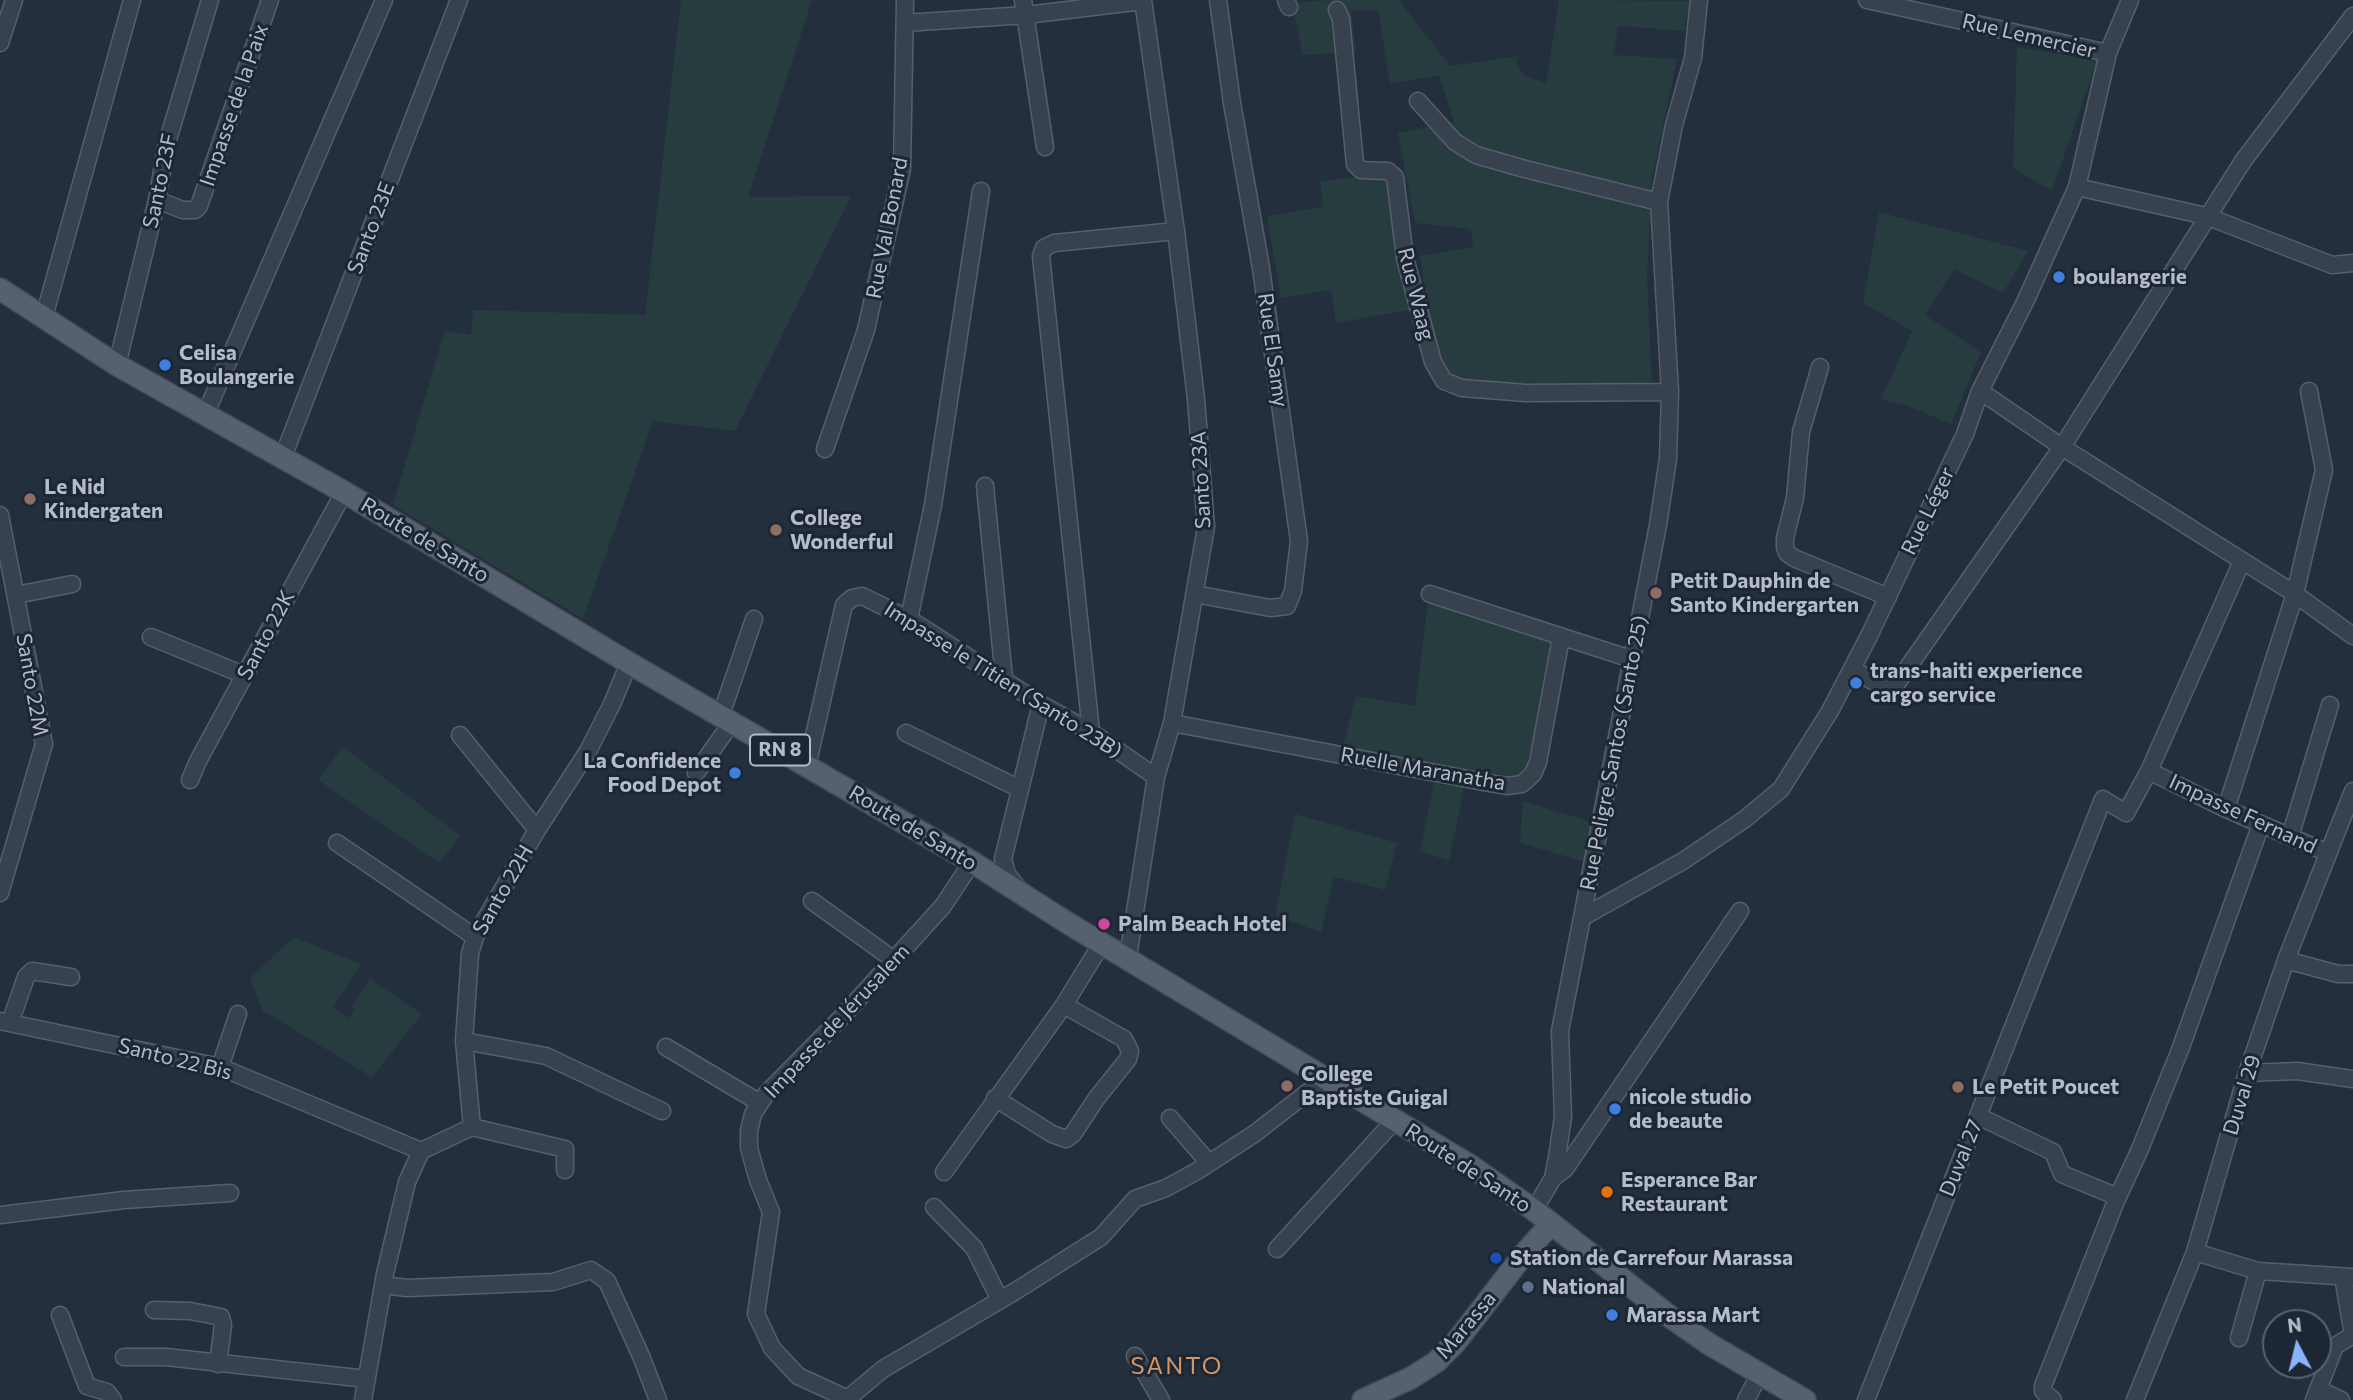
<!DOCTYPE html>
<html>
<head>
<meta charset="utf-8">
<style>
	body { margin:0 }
	#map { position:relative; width:2353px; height:1400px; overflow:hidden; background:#242f3e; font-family:Commissioner,sans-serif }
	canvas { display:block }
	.north { position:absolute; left:2262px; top:1309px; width:70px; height:70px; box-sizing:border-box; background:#1d2633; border:2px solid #59626f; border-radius:50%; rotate:353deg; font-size:19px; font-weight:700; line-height:28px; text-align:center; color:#b4bcc9 }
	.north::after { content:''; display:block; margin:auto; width:24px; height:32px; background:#8ab4f8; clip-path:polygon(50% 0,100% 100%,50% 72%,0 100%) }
</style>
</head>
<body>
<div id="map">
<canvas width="2353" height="1400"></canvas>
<div class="north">N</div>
</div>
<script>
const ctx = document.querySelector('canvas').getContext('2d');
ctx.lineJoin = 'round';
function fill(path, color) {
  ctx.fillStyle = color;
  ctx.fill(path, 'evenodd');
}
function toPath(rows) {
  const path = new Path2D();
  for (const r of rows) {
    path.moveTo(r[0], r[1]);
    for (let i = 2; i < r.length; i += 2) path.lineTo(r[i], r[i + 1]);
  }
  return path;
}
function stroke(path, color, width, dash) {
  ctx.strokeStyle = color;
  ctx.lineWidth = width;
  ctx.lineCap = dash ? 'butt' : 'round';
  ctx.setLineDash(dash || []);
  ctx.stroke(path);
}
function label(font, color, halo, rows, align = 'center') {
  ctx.font = font + ' Commissioner,sans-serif';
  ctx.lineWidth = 6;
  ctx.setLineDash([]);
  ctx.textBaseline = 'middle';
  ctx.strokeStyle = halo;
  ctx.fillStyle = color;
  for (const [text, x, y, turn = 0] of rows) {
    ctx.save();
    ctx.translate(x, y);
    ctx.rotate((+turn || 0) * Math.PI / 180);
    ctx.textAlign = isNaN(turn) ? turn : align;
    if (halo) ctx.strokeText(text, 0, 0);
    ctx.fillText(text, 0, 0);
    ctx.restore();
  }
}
fill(toPath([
	[681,0,812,0,748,197,851,196,735,431,653,421,583,619,393,505,445,330,471,335,473,310,645,315],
	[1330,0,1399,0,1450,66,1519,56,1516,63,1524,76,1546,83,1559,0,1692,1,1684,31,1618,26,1614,55,1677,59,1652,179,1647,277,1652,388,1586,390,1449,380,1429,321,1420,256,1473,247,1471,229,1415,223,1398,133,1454,122,1439,75,1390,84,1378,10,1351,11,1356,52,1303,55,1292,3],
	[2017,47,2097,60,2052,191,2013,168],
	[1391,174,1415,309,1336,323,1331,290,1281,298,1267,216,1323,207,1320,181],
	[1879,212,2028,251,2003,293,1954,269,1925,315,1981,352,1951,424,1905,405,1881,399,1912,331,1863,303],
	[1428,601,1553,642,1523,786,1342,751,1356,696,1415,706],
	[343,747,461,836,439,863,318,780],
	[1434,783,1464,788,1449,861,1420,851],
	[1523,801,1591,822,1586,862,1520,843],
	[1295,814,1397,843,1385,890,1334,877,1321,932,1275,916],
	[294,937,361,964,333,1008,349,1018,355,1010,351,1007,370,979,422,1014,372,1077,263,1011,250,978]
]), '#263c3f');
const minor = toPath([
	[1023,0,1045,147],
	[1286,0,1289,7],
	[1867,0,2108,53],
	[1337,10,1341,19,1355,164,1361,170,1388,171,1395,177,1405,258,1433,362,1444,381,1462,388,1526,393,1670,392],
	[905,23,1026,15,1143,1],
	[0,43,14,0],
	[1418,101,1455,142,1476,155,1525,169,1659,202],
	[2077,187,2206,216,2332,265,2353,263],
	[157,200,183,210,195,210,199,206,270,0],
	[44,317,132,0],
	[117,365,157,200,167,143,210,0],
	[1820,367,1801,432,1795,498,1785,538,1785,547,1787,553,1794,558,1888,597],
	[1980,391,2062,447,2295,594,2353,636],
	[206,413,384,0],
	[825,449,866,330,902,169,905,0],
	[283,457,459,0],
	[985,486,1004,678],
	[0,515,44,744,0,893],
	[1195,594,1270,608,1287,606,1293,591,1299,541,1261,268,1232,103,1218,0],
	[1430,594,1631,659],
	[16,595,72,584],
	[909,619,933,505,981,191],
	[151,637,244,675],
	[1852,669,1878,684,1889,686,1897,683,2062,447,2243,161,2353,16],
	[721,715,754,619],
	[1172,723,1489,783,1507,786,1522,784,1533,774,1538,762,1561,638],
	[1091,732,1041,256,1044,248,1054,243,1176,231],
	[906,733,1020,789],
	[460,735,537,830],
	[807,766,844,605,852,598,862,596,909,619,1041,704,1091,732,1156,777],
	[2149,771,2242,561],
	[696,773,732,722],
	[190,780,198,761,344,492],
	[2226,809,2295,594,2324,470,2309,391],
	[2290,837,2330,705],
	[337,843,475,937],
	[1018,888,1007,874,1003,859,1041,704],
	[812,901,894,960],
	[1583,917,1683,861,1745,819,1781,789,1830,711,1869,636,1965,434,1980,391,2025,302,2077,187,2108,53,2130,0],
	[1128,957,1156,777,1172,723,1206,527,1196,399,1176,231,1143,0],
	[2286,960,2338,974,2353,974],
	[0,1021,220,1067,421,1151],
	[10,1023,26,977,32,971,71,977],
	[464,1041,546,1056,662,1111],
	[666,1047,760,1103],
	[220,1067,238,1014],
	[2247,1073,2297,1071,2353,1079],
	[995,1098,1052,1134,1066,1139,1073,1134,1096,1099,1128,1059,1130,1051,1124,1039,1064,1005],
	[1978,1116,2053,1152,2062,1174,2113,1195,2116,1201,2043,1386,2043,1391,2053,1400],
	[1170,1118,1209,1163],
	[472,1127,565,1149,565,1170],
	[421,1151,472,1127,464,1041,470,954,475,937,537,830,588,751,612,704,629,663],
	[944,1172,1064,1005,1102,943],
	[1553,1178,1565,1169,1740,911],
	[2116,1201,2140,1149,2180,1050,2261,824],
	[934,1207,974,1248,1000,1300],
	[1534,1210,1553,1178,1557,1157,1563,1117,1560,1031,1658,525,1668,459,1670,392,1659,202,1674,125,1693,58,1699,0],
	[0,1215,124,1200,230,1193],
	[1277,1249,1395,1120],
	[2195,1252,2258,1271,2353,1277],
	[2343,1277,2353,1334],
	[383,1285,407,1288,553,1282,591,1270,607,1281,641,1356,658,1400],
	[154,1310,190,1311,221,1317,223,1325,218,1364],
	[60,1315,87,1386,107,1392,113,1400],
	[2239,1338,2258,1271],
	[1135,1356,1161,1400],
	[124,1357,166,1357,367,1379],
	[2318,1389,2341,1400],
	[848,1399,798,1376,772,1348,756,1314,771,1212,758,1180,749,1148,749,1131,753,1114,766,1094,840,1019,943,906,972,862],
	[363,1400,385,1274,407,1182,421,1151],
	[846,1400,883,1369,1014,1292,1101,1237,1135,1199,1166,1188,1197,1171,1254,1134,1326,1078],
	[1746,1400,1760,1373],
	[1866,1400,2103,799,2126,813,2149,771,2226,809,2328,853],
	[2135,1400,2195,1252,2247,1073,2286,960,2353,791],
	[2314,1400,2335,1346,2353,1335]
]);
const major = toPath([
	[0,289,117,365,344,492,629,663,972,862,1066,922,1471,1166,1534,1210,1673,1319,1709,1344,1805,1400],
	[1363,1400,1411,1378,1436,1362,1456,1342,1524,1254,1550,1225]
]);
stroke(minor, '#565f6c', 19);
stroke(major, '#414a57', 24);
stroke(minor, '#38414e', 16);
stroke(major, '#56606e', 21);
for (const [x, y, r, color] of [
	[2059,277,7,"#3f7fe0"],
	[165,365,7,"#3f7fe0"],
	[30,499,7,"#8d6e63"],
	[776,530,7,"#8d6e63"],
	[1656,593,7,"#8d6e63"],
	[1856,683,7,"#3f7fe0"],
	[735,773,7,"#3f7fe0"],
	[1104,924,7,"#d1479c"],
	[1287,1086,7,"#8d6e63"],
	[1958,1087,7,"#8d6e63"],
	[1615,1109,7,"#3f7fe0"],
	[1607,1192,7,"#e8710a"],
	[1496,1258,7,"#1a4fb4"],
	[1528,1287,7,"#5c6f8a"],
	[1612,1315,7,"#3f7fe0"]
]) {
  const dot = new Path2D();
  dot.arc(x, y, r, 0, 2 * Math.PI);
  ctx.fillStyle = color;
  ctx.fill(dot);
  stroke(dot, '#1d2633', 2.5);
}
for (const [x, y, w] of [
	[780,750,60]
]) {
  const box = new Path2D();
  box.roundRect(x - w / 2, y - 15.5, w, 31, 5);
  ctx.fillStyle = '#1d2633';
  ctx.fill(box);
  stroke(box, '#b4bcc9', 2);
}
label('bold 19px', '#b4bcc9', null, [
	["RN 8",780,750]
]);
label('21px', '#b4bcc9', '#1d2633', [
	["Rue Lemercier",2029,36,13],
	["Impasse de la Paix",234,105,-71],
	["Santo 23F",160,181,-78],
	["Santo 23E",371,228,-69],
	["Rue Val Bonard",887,228,-79],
	["Rue Waag",1416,294,76],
	["Rue El Samy",1273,350,82],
	["Santo 23A",1201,480,-93],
	["Rue Léger",1928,511,-64],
	["Route de Santo",425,540,31],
	["Santo 22K",266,635,-62],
	["Impasse le Titien (Santo 23B)",1003,680,32],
	["Santo 22M",32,685,80],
	["Rue Peligre Santos (Santo 25)",1614,753,-79],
	["Ruelle Maranatha",1423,769,10],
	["Impasse Fernand",2243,814,25],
	["Route de Santo",913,828,31],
	["Santo 22H",503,890,-60],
	["Impasse de Jérusalem",837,1021,-47],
	["Santo 22 Bis",175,1059,14],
	["Duval 29",2242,1095,-73],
	["Duval 27",1961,1158,-68],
	["Route de Santo",1468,1168,33],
	["Marassa",1466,1325,-50]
]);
label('bold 21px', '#b4bcc9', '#1d2633', [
	["boulangerie",2073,277],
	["Celisa",179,353],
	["Boulangerie",179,377],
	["Le Nid",44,487],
	["Kindergaten",44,511],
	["College",790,518],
	["Wonderful",790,542],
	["Petit Dauphin de",1670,581],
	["Santo Kindergarten",1670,605],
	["trans-haiti experience",1870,671],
	["cargo service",1870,695],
	["La Confidence",721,761,"right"],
	["Food Depot",721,785,"right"],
	["Palm Beach Hotel",1118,924],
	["College",1301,1074],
	["Baptiste Guigal",1301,1098],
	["Le Petit Poucet",1972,1087],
	["nicole studio",1629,1097],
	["de beaute",1629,1121],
	["Esperance Bar",1621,1180],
	["Restaurant",1621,1204],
	["Station de Carrefour Marassa",1510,1258],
	["National",1542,1287],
	["Marassa Mart",1626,1315]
], 'left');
ctx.letterSpacing = '2px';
label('24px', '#d59563', '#1d2633', [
	["SANTO",1177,1366]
]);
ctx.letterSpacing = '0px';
</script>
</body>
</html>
